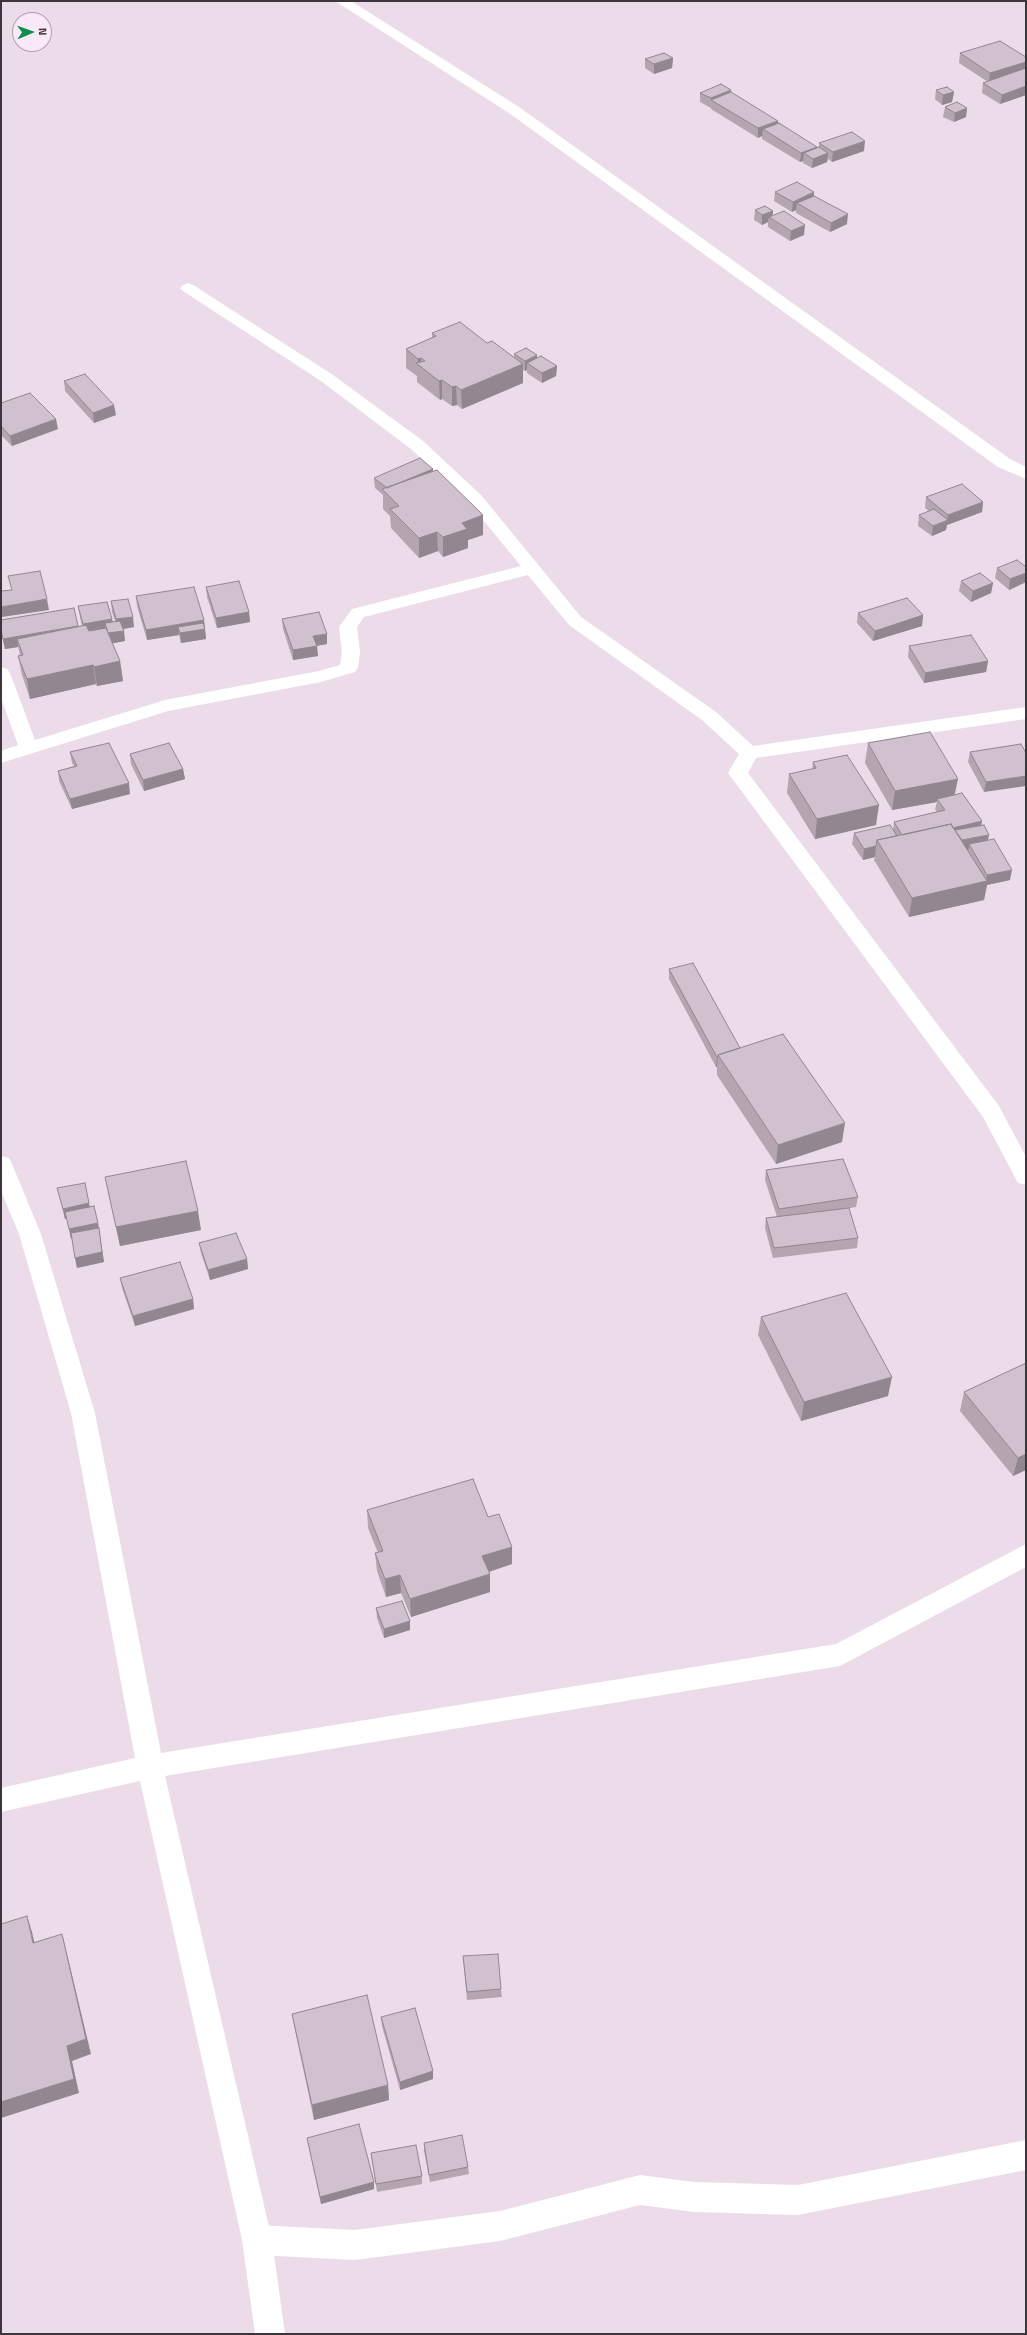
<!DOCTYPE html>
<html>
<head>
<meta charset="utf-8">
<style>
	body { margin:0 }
	#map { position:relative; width:1027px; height:2335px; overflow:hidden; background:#ecdcea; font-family:"Titillium Web",sans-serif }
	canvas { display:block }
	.frame { position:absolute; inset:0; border:2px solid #3c363c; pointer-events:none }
	.north { position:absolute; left:12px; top:12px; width:40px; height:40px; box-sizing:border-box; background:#f9e9f7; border:1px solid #ada1ac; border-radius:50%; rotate:88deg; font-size:11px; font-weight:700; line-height:16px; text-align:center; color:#3c363c }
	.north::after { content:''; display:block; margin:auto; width:14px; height:18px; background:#0d8e4b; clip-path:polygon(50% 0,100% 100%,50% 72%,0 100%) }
</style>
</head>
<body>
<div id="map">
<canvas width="1027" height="2335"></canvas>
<div class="frame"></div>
<div class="north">N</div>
</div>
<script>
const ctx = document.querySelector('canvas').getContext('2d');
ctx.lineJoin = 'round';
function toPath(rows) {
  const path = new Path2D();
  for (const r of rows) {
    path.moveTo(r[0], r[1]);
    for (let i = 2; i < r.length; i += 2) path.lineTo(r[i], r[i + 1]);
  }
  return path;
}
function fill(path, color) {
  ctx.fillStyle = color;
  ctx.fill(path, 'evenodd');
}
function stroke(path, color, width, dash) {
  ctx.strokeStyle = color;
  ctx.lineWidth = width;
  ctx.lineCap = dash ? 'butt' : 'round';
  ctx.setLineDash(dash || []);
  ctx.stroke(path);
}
fill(toPath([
	[1026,2140,1026,2170,798,2215,694,2212,640,2205,500,2241,355,2260,257,2255,246,2251,242,2240,246,2229,257,2225,355,2230,500,2211,640,2175,694,2182,798,2185,1026,2140]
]), '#fff');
fill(toPath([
	[335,1,351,1,519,107,1010,459,1026,467,1026,479,998,467,509,113,335,1],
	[188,283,193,285,333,375,423,441,481,495,581,617,716,712,753,746,1026,707,1026,719,756,758,748,773,999,1106,1026,1157,1026,1185,1018,1183,983,1117,731,777,728,773,739,754,702,720,569,625,528,575,364,617,357,627,360,652,358,668,355,672,321,682,168,711,1,763,1,751,18,745,1,698,1,667,7,669,10,673,35,740,165,700,319,671,340,665,342,652,339,627,352,609,521,566,469,503,411,449,321,381,183,291,180,288,183,285,188,283],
	[1,1156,9,1158,12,1164,41,1234,95,1413,161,1753,836,1644,1026,1544,1026,1567,840,1666,165,1776,272,2240,285,2334,255,2334,242,2240,140,1781,1,1812,1,1788,135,1758,71,1413,19,1234,1,1191,1,1156]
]), '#fff');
fill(toPath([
	[960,53,1026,57,1026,95,1000,104,982,93,983,83,988,82,959,63],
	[673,58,672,68,654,74,645,68,645,59],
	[936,90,954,92,952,102,942,105,935,99],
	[700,93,731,93,778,123,817,148,819,147,819,143,864,151,832,162,828,159,827,162,812,168,803,163,803,161,800,162,762,139,762,136,758,138,711,109,711,108,700,102],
	[945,107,967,108,966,117,954,122,943,117],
	[775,192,814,192,814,196,847,224,830,232,796,213,796,210,792,212,774,201],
	[755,210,773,211,772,216,804,235,790,241,768,227,768,222,762,225,754,220],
	[432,333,487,343,514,358,514,354,537,355,537,358,557,366,556,376,542,383,527,373,527,370,525,371,523,370,523,383,462,409,457,405,452,406,442,399,440,400,417,382,417,376,406,368,406,349,432,338],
	[64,381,116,415,94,423,65,391],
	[1,403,58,429,12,446,1,435],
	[433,469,433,472,483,515,483,535,468,540,468,548,443,557,438,551,419,558,391,528,390,516,383,509,383,495,375,488,374,478],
	[926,497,983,502,982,512,947,525,946,530,932,536,918,526,919,515,929,511,925,508],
	[1026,567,1026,582,1009,590,995,578,997,568],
	[961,581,993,583,991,593,971,602,959,591],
	[206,587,249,612,250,622,217,628,207,597],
	[136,596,204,620,206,639,181,643,179,635,147,640,137,606],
	[111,601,134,627,123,629,125,641,112,643,120,661,123,681,97,686,96,684,30,699,22,675,18,656,20,655,18,647,5,649,1,633,1,620,78,626,82,626,80,617,78,606,112,619,113,622,115,621,112,612],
	[858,613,923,615,922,626,873,641,857,623],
	[282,619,327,644,317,646,318,656,293,660,283,629],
	[909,646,988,661,986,672,924,683,908,657],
	[868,743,955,794,982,821,981,825,988,840,1010,880,987,885,984,900,909,917,874,860,875,857,863,860,852,844,854,833,893,830,894,822,937,812,935,809,937,802,892,810,865,763],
	[1021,744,984,792,968,762,970,752],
	[70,752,130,794,72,809,59,781,58,771,74,766,72,763],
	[130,754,183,769,185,779,144,791,131,764],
	[813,762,876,825,815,839,787,793,789,774,812,769],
	[669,969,740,1048,842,1142,776,1164,717,1075,717,1067,716,1067,669,979],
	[766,1170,858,1197,856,1207,845,1209,858,1238,857,1248,773,1258,765,1228,766,1218,777,1217,765,1180],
	[105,1177,201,1230,120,1246],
	[57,1188,90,1206,98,1223,104,1262,77,1268,72,1239,71,1239,67,1219,65,1219],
	[199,1243,247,1259,248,1269,210,1280,201,1253],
	[120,1278,193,1299,194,1309,135,1326,122,1288],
	[761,1317,888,1396,801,1421,758,1335],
	[1026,1363,1026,1470,1013,1476,960,1411,964,1392],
	[367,1510,488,1517,512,1547,512,1564,489,1572,490,1592,411,1617,401,1593,386,1597,377,1571,375,1553,378,1553,368,1528],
	[376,1608,410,1630,384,1638,377,1618],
	[463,1956,501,1989,502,1997,467,2000],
	[292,2014,388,2085,389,2100,314,2120,295,2030],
	[381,2017,433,2079,400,2090,382,2026],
	[307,2138,374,2182,374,2189,321,2204],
	[424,2143,468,2167,469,2174,430,2182,424,2151],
	[371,2153,422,2176,422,2184,377,2192]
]), '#b4a5b0');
fill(toPath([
	[673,58,672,68,654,74,654,64],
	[1026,62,1026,71,989,82,990,73],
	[1026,86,1026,95,1000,104,1002,95],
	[731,90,730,100,711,100,711,108,711,98],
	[954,92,952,102,942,105,943,95],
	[967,108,966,117,954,122,955,113],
	[778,121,777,130,763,129,762,136,758,138,758,128],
	[865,141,864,151,832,162,833,152],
	[817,147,816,156,804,153,803,161,800,162,801,153],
	[828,153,827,162,812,168,813,159],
	[814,192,813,202,797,203,796,210,792,212,793,202],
	[773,211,772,219,769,217,768,222,762,225,762,215],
	[848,214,847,224,830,232,831,223],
	[805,225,804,235,790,241,791,231],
	[537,355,537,365,527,363,527,370,525,371,525,361],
	[421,358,421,367,418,365,418,359],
	[523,364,523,383,462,409,461,390],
	[557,366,556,376,542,383,542,373],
	[442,380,442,399,440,400,439,381],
	[456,386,457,405,452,406,452,387],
	[114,405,116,415,94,423,93,413],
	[56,419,58,429,12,446,10,436],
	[433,469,433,479,387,488],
	[983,502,982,512,947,525,946,530,932,536,933,526,947,521,948,515],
	[483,515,483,535,468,540,468,548,443,557,443,537,462,523],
	[437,532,438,551,419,558,419,538],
	[1026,573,1026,582,1009,590,1010,579],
	[993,583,991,593,971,602,973,591],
	[47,599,49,610,2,617,1,607],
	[249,612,250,622,217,628,216,618],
	[923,615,922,626,873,641,875,631],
	[133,617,134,627,117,630,116,619],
	[112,619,114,630,105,623,106,631,85,635,83,624],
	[204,620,206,639,181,643,180,633,178,627,179,635,147,640,146,630],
	[78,627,17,639,18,647,5,649,3,639],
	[124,631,125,641,109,644,108,633],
	[327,634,327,644,314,646,313,636],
	[317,646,318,656,293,660,293,650],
	[120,661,123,681,97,686,94,667],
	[988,661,986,672,924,683,925,673],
	[93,665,96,684,30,699,27,679],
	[183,769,185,779,144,791,143,780],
	[1026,776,1026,786,984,792,986,782],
	[958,779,954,798,937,799,937,802,892,810,895,791],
	[129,783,130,794,72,809,70,799],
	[879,805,876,825,815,839,817,819],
	[982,821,980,831,905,839],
	[989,835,987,845,969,844,969,849,958,851,960,841],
	[876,846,875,857,863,860,864,849],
	[1012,870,1010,880,987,885,984,900,909,917,912,898,986,881,987,875],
	[717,1057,718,1057,717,1067,716,1067],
	[845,1123,842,1142,776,1164,778,1145],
	[89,1203,91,1213,65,1219,63,1209],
	[198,1211,201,1230,120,1246,116,1227],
	[98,1223,104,1262,77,1268,75,1258,99,1233,71,1239,69,1229],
	[247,1259,248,1269,210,1280,208,1270],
	[193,1299,194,1309,135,1326,133,1316],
	[892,1377,888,1396,801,1421,804,1402],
	[1026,1454,1026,1470,1013,1476,1018,1458],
	[512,1547,512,1564,482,1574,482,1556],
	[490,1574,490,1592,411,1617,410,1599],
	[400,1575,401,1593,386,1597,385,1579],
	[410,1621,410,1630,384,1638,384,1629],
	[27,1916,32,1932,38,1958,33,1943],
	[62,1934,66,1950,91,2054,72,2061,79,2093,1,2118,1,2102,67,2046],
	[433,2071,433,2079,400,2090,400,2082],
	[388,2085,389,2100,314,2120,312,2105],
	[374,2182,374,2189,321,2204,320,2197]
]), '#928690');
const building = toPath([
	[1000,41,1026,57,1026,62,990,73,960,53,1000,41],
	[664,53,673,58,654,64,645,59,664,53],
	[1026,68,1026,86,1002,95,983,83,1026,68],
	[721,84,731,90,711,98,700,93,721,84],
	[947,87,954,92,943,95,936,90,947,87],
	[731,92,778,121,758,128,711,100,731,92],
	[957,102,967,108,955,113,945,107,957,102],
	[779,123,817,147,801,153,763,129,779,123],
	[852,132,865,141,833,152,819,143,852,132],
	[819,147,828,153,813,159,804,153,819,147],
	[797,182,814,192,793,202,775,192,797,182],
	[814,196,848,214,831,223,797,203,814,196],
	[765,206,773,211,762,215,755,210,765,206],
	[784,211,805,225,791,231,769,217,784,211],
	[460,322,487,343,492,341,523,364,461,390,456,386,452,387,442,380,439,381,416,363,425,361,421,358,418,359,406,349,436,336,432,333,460,322],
	[526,348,537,355,525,361,514,354,526,348],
	[541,356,557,366,542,373,527,363,541,356],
	[85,374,114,405,93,413,64,381,85,374],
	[30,393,56,419,10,436,1,426,1,403,30,393],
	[420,458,433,469,387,488,374,478,420,458],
	[437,470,483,515,462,523,467,529,443,537,437,532,419,538,390,509,399,506,382,489,437,470],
	[962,484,983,502,948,515,926,497,962,484],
	[934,509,948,520,933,526,919,515,934,509],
	[1017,560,1026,567,1026,573,1010,579,997,568,1017,560],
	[40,571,47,599,1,607,1,591,12,590,8,576,40,571],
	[980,573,993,583,973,591,961,581,980,573],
	[239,581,249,612,216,618,206,587,239,581],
	[194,587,204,620,146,630,136,596,194,587],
	[907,598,923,615,875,631,858,613,907,598],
	[128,599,133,617,116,619,111,601,128,599],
	[107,602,112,619,83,624,78,606,107,602],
	[74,608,78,626,3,639,1,631,1,620,74,608],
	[319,612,327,634,313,636,317,646,293,650,282,619,319,612],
	[120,621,124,631,108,633,105,623,120,621],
	[203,623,205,629,180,633,178,627,203,623],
	[86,625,89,631,106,628,120,661,94,667,93,665,27,679,18,656,23,655,17,639,86,625],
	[971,635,988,661,925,673,909,646,971,635],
	[930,732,958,779,895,791,868,743,930,732],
	[109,743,129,783,70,799,58,771,77,766,70,752,109,743],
	[169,743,183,769,143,780,130,754,169,743],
	[1021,744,1026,753,1026,776,986,782,970,752,1021,744],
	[847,755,879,805,817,819,789,774,816,768,813,762,847,755],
	[962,793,982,821,953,828,951,824,902,835,894,822,945,810,937,799,962,793],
	[951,824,987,881,912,898,877,840,951,824],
	[890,825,897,836,877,840,876,846,864,849,854,833,890,825],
	[984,825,989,835,962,840,955,830,984,825],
	[994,839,1012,870,987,875,969,844,994,839],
	[693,963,740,1048,718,1055,718,1057,717,1057,669,969,693,963],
	[783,1034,845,1123,778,1145,718,1055,783,1034],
	[843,1159,858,1197,779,1209,766,1170,843,1159],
	[186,1161,198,1211,116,1227,105,1177,186,1161],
	[85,1183,89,1203,63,1209,57,1188,85,1183],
	[94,1206,98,1223,69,1229,65,1212,94,1206],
	[849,1208,858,1238,774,1248,766,1218,849,1208],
	[99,1228,102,1252,75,1258,71,1233,99,1228],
	[236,1233,247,1259,208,1270,199,1243,236,1233],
	[180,1262,193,1299,133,1316,120,1278,180,1262],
	[846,1293,892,1377,804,1402,761,1317,846,1293],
	[1026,1363,1026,1454,1018,1458,964,1392,1026,1363],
	[473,1479,488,1517,499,1514,512,1547,482,1556,490,1574,410,1599,400,1575,385,1579,375,1553,383,1551,367,1510,473,1479],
	[402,1601,410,1621,384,1629,376,1608,402,1601],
	[27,1916,33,1943,62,1934,86,2039,67,2046,74,2079,1,2102,1,1924,27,1916],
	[498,1954,501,1989,467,1992,463,1956,498,1954],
	[367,1995,388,2085,312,2105,292,2014,367,1995],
	[415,2008,433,2071,400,2082,381,2017,415,2008],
	[359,2124,374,2182,320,2197,307,2138,359,2124],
	[462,2135,468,2167,429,2175,424,2143,462,2135],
	[416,2145,422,2176,376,2184,371,2153,416,2145]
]);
fill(building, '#d1c0cd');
stroke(building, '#928690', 1);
</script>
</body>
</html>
